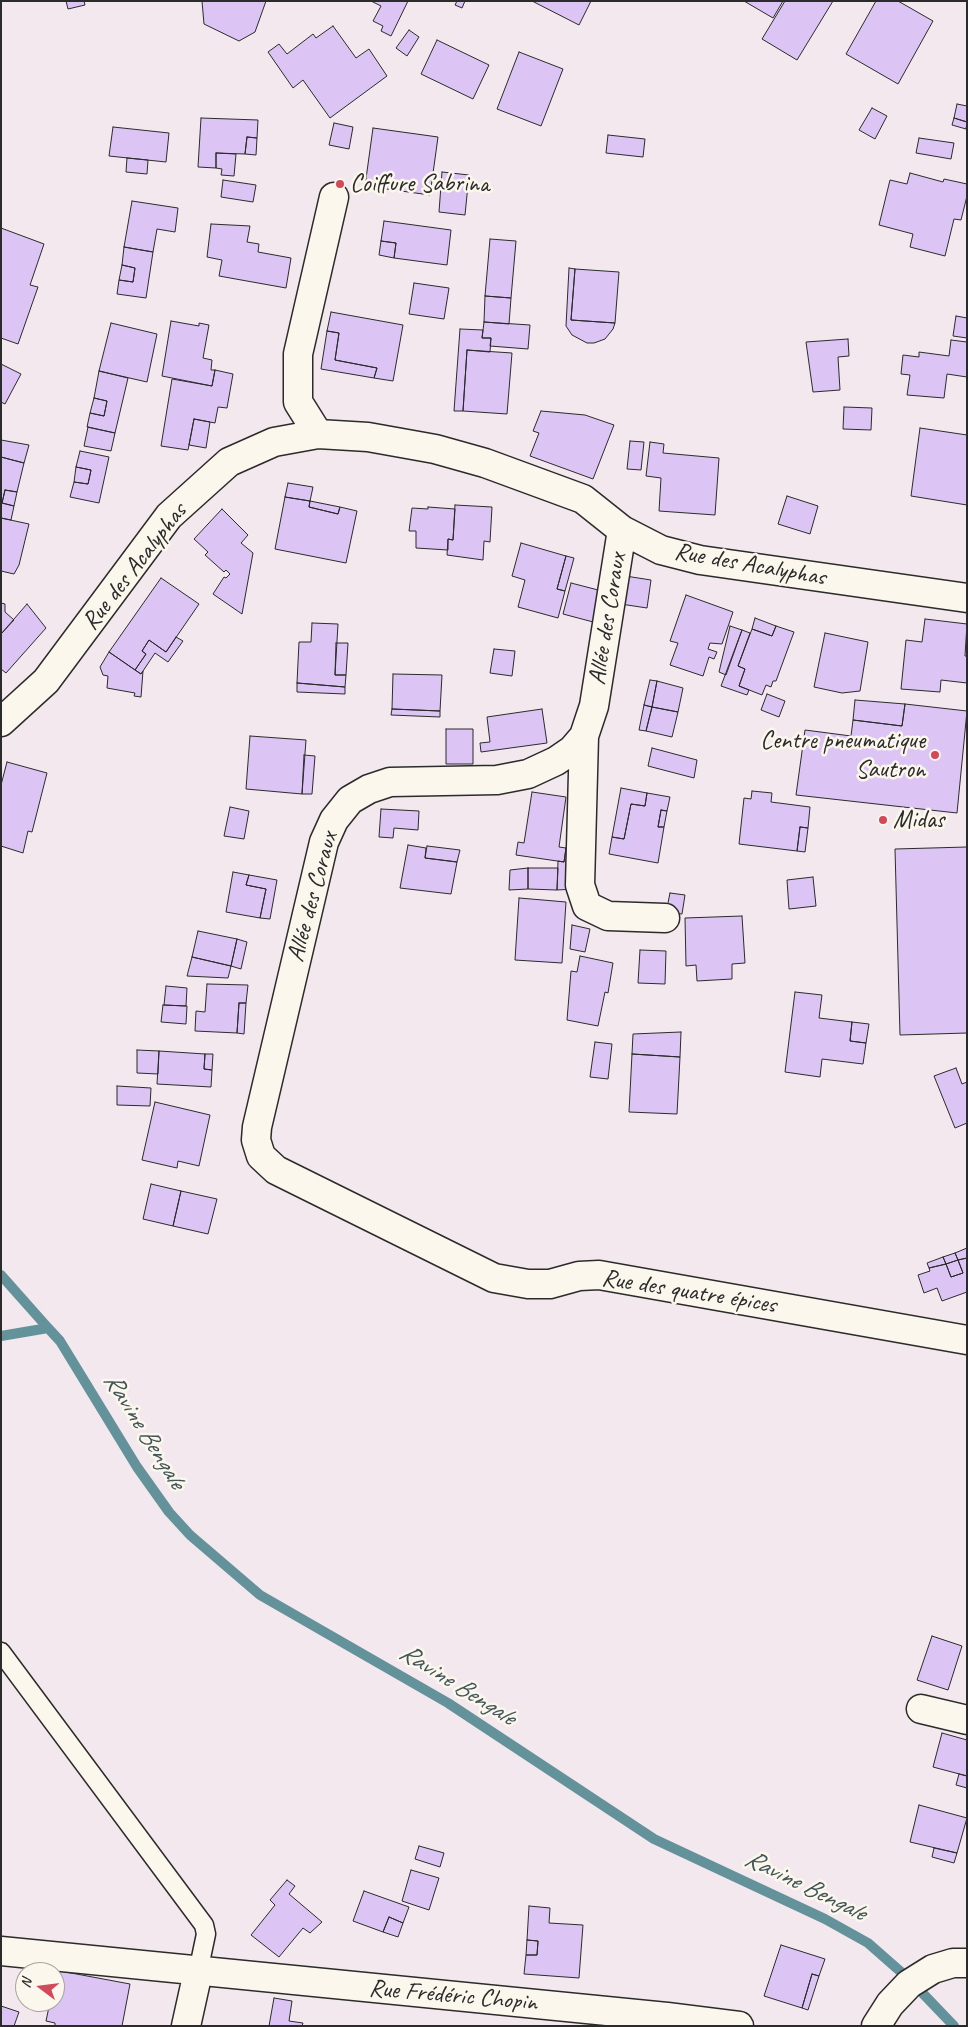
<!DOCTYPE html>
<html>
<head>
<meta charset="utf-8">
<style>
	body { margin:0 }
	#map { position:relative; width:968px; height:2027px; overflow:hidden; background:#f2e8ee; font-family:Caveat,sans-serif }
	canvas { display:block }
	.frame { position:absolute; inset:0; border:2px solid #2b2b2b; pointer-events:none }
	.north { position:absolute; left:15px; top:1962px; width:50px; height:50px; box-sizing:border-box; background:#fbf7ec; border:1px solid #a8a59f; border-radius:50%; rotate:285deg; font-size:14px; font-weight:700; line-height:20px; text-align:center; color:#2b2b2b }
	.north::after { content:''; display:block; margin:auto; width:18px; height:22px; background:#d1495b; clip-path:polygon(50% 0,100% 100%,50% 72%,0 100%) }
</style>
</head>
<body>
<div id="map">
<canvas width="968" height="2027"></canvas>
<div class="frame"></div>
<div class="north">N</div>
</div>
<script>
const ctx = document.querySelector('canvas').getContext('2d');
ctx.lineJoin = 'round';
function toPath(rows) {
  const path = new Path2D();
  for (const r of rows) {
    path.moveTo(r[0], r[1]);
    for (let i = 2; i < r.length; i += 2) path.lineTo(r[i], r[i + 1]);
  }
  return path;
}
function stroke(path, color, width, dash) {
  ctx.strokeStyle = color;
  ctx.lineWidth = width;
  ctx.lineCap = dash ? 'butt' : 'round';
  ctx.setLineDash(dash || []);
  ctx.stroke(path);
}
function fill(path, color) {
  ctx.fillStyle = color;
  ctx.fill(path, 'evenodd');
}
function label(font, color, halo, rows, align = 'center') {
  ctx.font = font + ' Caveat,sans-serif';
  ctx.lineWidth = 5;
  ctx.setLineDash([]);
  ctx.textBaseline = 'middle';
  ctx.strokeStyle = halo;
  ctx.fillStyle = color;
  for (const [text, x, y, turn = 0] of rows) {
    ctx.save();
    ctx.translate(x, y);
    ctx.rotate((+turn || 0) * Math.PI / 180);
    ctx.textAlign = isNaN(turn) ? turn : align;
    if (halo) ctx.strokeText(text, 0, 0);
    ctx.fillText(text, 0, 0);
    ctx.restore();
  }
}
stroke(toPath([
	[1,1275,48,1328],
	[1,1336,48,1328,60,1341,137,1467,169,1512,190,1535,260,1595,448,1703,654,1839,825,1919,868,1943,909,1979,954,2026]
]), '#63929b', 10);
const building = toPath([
	[66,1,84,1,85,5,68,9,66,1],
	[202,1,266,1,255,32,239,41,204,24,202,1],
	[371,1,408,1,391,36,381,31,383,26,373,21,381,6,371,1],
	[457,1,465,1,462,8,455,5,457,1],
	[532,1,591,1,579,25,532,1],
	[744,1,783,1,773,18,744,1],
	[785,1,833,1,797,60,762,39,785,1],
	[876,1,898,1,933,21,898,84,846,54,876,1],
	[333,26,356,58,369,49,387,76,330,118,303,80,293,88,268,52,279,44,287,54,313,34,316,38,333,26],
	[409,30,419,37,407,56,396,48,409,30],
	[437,40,489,65,473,99,421,74,437,40],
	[519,52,563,69,541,126,497,109,519,52],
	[957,104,967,106,967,122,954,118,957,104],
	[872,108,887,116,875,139,859,130,872,108],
	[201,118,258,120,257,138,247,137,245,154,216,153,216,168,198,167,201,118],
	[954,118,967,122,966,129,952,125,954,118],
	[334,123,353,127,349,149,329,145,334,123],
	[113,127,169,133,166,162,109,156,113,127],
	[373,128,438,137,430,195,365,186,373,128],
	[608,135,645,139,643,157,606,153,608,135],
	[247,137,257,138,256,155,245,154,247,137],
	[919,138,954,143,951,159,916,153,919,138],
	[216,153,236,154,234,176,221,175,222,169,216,168,216,153],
	[127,158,148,160,147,174,126,172,127,158],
	[442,172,469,175,465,215,439,212,442,172],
	[910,173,943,182,944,179,967,184,967,196,961,220,954,219,945,256,910,247,913,234,879,225,890,180,907,184,910,173],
	[223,180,256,185,253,202,221,197,223,180],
	[132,201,178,208,175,232,157,229,153,252,124,247,132,201],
	[384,221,451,230,447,265,394,258,396,243,381,241,384,221],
	[211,224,250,226,247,242,259,244,258,252,291,258,286,288,219,276,222,260,207,257,211,224],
	[1,228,44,244,30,285,38,287,18,344,1,338,1,228],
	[490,239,516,241,511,298,485,296,490,239],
	[381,241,396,243,394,258,379,255,381,241],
	[124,247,153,252,146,298,117,294,119,280,133,282,135,268,122,265,124,247],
	[122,265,135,268,133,282,119,280,122,265],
	[569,268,575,269,571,320,615,323,613,329,605,339,594,343,587,343,572,335,566,326,569,268],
	[575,269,619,272,615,323,571,320,575,269],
	[414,283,449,288,444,319,409,314,414,283],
	[485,296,511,298,509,324,484,322,485,296],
	[331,312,403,325,393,381,374,378,377,368,335,360,339,333,327,331,331,312],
	[956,316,967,318,967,338,953,336,956,316],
	[171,321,199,326,199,323,209,325,203,358,212,360,211,370,215,370,212,386,162,376,171,321],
	[484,322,530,325,528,349,490,346,491,338,482,338,484,322],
	[111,323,157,334,147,382,99,371,111,323],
	[460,329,483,330,482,338,491,338,490,352,467,350,463,411,454,411,460,329],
	[327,331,339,333,335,360,377,368,374,378,321,369,327,331],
	[848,339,849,356,838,357,840,390,813,392,806,342,848,339],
	[951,340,967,342,967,377,947,374,944,398,907,395,910,375,901,374,903,355,919,357,919,352,949,356,951,340],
	[467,350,512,353,507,414,463,411,467,350],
	[1,364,21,374,5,404,1,402,1,364],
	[215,370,233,374,227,408,218,407,215,423,194,419,188,450,161,446,172,379,212,386,215,370],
	[99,371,128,378,115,433,87,427,90,413,104,416,107,401,94,398,99,371],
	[94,398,107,401,104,416,90,413,94,398],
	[844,407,872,408,871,430,843,429,844,407],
	[541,411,585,415,614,425,593,479,530,456,539,433,533,431,541,411],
	[194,419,210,422,206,448,189,445,194,419],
	[88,427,115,433,111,451,84,446,88,427],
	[920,428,967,435,967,505,911,496,920,428],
	[1,440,29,445,24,463,1,457,1,440],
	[630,441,644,442,641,470,627,469,630,441],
	[650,442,664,444,663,453,719,458,715,515,659,511,661,478,646,476,650,442],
	[80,451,109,457,99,503,70,497,74,482,88,484,91,470,76,467,80,451],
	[1,457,24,463,17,492,5,490,2,503,14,506,11,520,1,518,1,457],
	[76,467,91,470,88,484,74,482,76,467],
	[288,483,313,487,310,501,285,497,288,483],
	[5,490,17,492,14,506,2,503,5,490],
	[787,496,818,506,810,534,778,524,787,496],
	[285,497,310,501,309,507,338,514,340,507,357,511,346,563,275,549,285,497],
	[310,501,340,507,338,514,309,507,310,501],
	[455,505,492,507,490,542,484,541,483,560,447,555,448,539,453,540,455,505],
	[428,507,455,509,453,540,448,539,448,550,416,548,416,531,409,531,412,508,428,509,428,507],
	[222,509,248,535,241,543,253,553,242,614,213,594,224,577,226,578,230,574,226,570,224,572,205,555,208,552,194,539,222,509],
	[1,518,29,524,19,565,14,574,1,571,1,518],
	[521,543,566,556,557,589,565,591,558,618,518,607,525,580,512,576,521,543],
	[566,556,574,558,565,591,557,589,566,556],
	[619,575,651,580,647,608,614,603,619,575],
	[161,578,199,604,166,652,149,640,142,651,146,654,135,670,109,652,161,578],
	[571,583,602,591,597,623,563,614,571,583],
	[686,595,733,612,722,644,710,643,708,649,717,652,714,659,709,657,703,676,670,665,678,643,670,641,686,595],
	[1,603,5,604,5,612,14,620,1,634,1,603],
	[27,604,46,628,6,673,1,669,1,634,27,604],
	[755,618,776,626,772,636,752,629,755,618],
	[925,619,967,624,965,656,967,656,967,683,941,680,940,692,901,689,906,640,922,642,925,619],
	[312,623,338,624,335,675,346,675,345,687,297,683,299,642,311,642,312,623],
	[730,626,742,630,726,675,719,672,730,626],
	[776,626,794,632,776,681,773,681,771,687,766,685,762,695,739,686,745,669,738,666,752,629,772,636,776,626],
	[742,630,750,633,738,666,745,669,739,686,749,690,747,695,721,686,742,630],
	[825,633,868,642,860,691,842,693,814,687,825,633],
	[176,637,183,641,168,662,155,653,141,674,135,670,146,654,142,651,149,640,166,652,176,637],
	[336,643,348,643,346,675,335,675,336,643],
	[494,649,515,651,512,676,490,673,494,649],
	[109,652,141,674,143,671,141,697,134,696,135,693,107,688,108,676,103,675,100,667,109,652],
	[393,674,442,675,440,711,392,709,393,674],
	[650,680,657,681,652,707,644,705,650,680],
	[657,681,683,688,678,712,652,707,657,681],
	[297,683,345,687,345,694,297,692,297,683],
	[767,694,785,701,779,717,761,710,767,694],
	[855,700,905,704,902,726,853,720,855,700],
	[905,704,967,711,957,813,796,795,805,730,851,736,853,720,902,726,905,704],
	[644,705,652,707,646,731,639,730,644,705],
	[652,707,678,712,672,737,646,731,652,707],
	[392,709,440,711,440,717,391,715,392,709],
	[542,709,547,743,481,752,480,743,490,742,487,717,542,709],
	[446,729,473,729,473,764,446,764,446,729],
	[250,736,306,740,302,794,246,789,250,736],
	[652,748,697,760,694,778,648,766,652,748],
	[304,755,315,756,312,794,302,794,304,755],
	[7,762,47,773,32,832,28,831,23,853,1,846,1,785,7,762],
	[621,788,647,793,645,806,631,804,624,839,612,837,621,788],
	[752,791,772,793,771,802,810,807,808,828,800,827,797,851,739,844,744,798,751,799,752,791],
	[532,792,566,797,559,847,566,848,564,862,516,855,518,842,524,843,532,792],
	[647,793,670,797,667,811,661,810,658,827,664,827,658,863,609,854,612,837,624,839,631,804,645,806,647,793],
	[230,807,249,811,244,839,224,836,230,807],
	[381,809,419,811,418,830,394,828,393,838,379,837,381,809],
	[661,810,667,811,664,827,658,827,661,810],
	[800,827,808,828,805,852,797,851,800,827],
	[408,845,426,848,425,858,457,862,451,894,400,888,408,845],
	[427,846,460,850,457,862,425,858,427,846],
	[967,847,967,1033,900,1035,895,849,967,847],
	[566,848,575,849,574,889,557,890,558,861,564,862,566,848],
	[528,868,558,868,557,890,528,889,528,868],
	[528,868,528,889,509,890,510,870,528,868],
	[233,872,249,875,246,885,266,889,260,918,226,912,233,872],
	[249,875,277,880,270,919,260,918,266,889,246,885,249,875],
	[813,877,816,906,789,909,787,880,813,877],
	[670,893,685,895,682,914,666,913,670,893],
	[519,898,566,902,562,963,515,960,519,898],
	[742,916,745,963,732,964,732,979,697,981,696,965,686,966,685,918,742,916],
	[572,925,590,929,585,952,570,949,572,925],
	[198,931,237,939,231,966,192,957,198,931],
	[237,939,247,942,241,969,231,966,237,939],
	[640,950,666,951,665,984,638,983,640,950],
	[580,956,613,963,608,993,605,992,598,1026,567,1020,571,971,577,972,580,956],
	[192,957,231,966,228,978,187,976,192,957],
	[207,984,248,985,246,1003,239,1003,237,1033,195,1031,196,1011,205,1012,207,984],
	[166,986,187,988,186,1006,164,1005,166,986],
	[795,992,822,995,819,1018,852,1022,850,1041,866,1043,863,1064,822,1059,820,1077,785,1072,795,992],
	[239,1003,246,1003,244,1034,237,1033,239,1003],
	[163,1005,187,1006,186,1024,161,1022,163,1005],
	[852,1022,869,1024,866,1043,850,1041,852,1022],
	[681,1032,680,1057,632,1054,633,1034,681,1032],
	[595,1042,612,1044,608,1079,590,1077,595,1042],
	[137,1050,159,1051,158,1074,137,1073,137,1050],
	[159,1051,205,1054,204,1069,212,1070,211,1087,157,1084,159,1051],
	[205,1054,213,1054,212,1070,204,1069,205,1054],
	[632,1054,680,1057,677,1114,629,1112,632,1054],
	[956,1068,962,1084,967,1082,967,1123,955,1128,934,1076,956,1068],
	[117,1086,151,1088,150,1106,117,1105,117,1086],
	[155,1102,210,1115,199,1166,178,1161,177,1168,142,1160,155,1102],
	[151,1184,181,1191,173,1226,143,1219,151,1184],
	[181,1191,217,1199,208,1234,173,1226,181,1191],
	[967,1248,967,1258,958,1260,955,1253,967,1248],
	[955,1253,958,1260,946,1264,943,1257,955,1253],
	[943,1257,946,1264,929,1268,927,1263,943,1257],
	[967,1258,967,1292,942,1301,937,1288,924,1293,918,1275,930,1271,929,1268,946,1264,951,1277,963,1273,958,1260,967,1258],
	[958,1260,963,1273,951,1277,946,1264,958,1260],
	[932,1636,962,1646,948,1690,917,1680,932,1636],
	[942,1733,967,1740,967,1776,933,1767,942,1733],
	[959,1774,967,1776,967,1788,956,1785,959,1774],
	[919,1805,967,1818,957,1853,910,1842,919,1805],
	[419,1846,444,1853,440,1867,415,1859,419,1846],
	[934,1848,957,1853,954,1863,932,1857,934,1848],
	[411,1870,439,1878,429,1910,402,1901,411,1870],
	[287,1880,295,1886,289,1894,322,1922,310,1933,303,1928,279,1957,251,1935,275,1905,270,1900,287,1880],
	[364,1891,409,1907,403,1923,389,1917,383,1932,353,1921,364,1891],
	[529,1906,550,1908,549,1923,583,1925,579,1978,524,1974,526,1955,537,1955,538,1941,527,1940,529,1906],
	[389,1917,403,1923,398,1937,383,1932,389,1917],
	[527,1940,538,1941,537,1955,526,1955,527,1940],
	[781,1945,825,1959,819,1976,812,1974,802,2008,764,1996,781,1945],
	[55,1970,130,1984,122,2026,55,2026,55,2023,46,2021,50,2002,55,2002,55,1970],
	[812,1974,819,1976,808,2010,802,2008,812,1974],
	[274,1998,292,2001,289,2021,303,2023,302,2026,269,2026,274,1998],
	[1,2006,19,2012,14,2026,1,2026,1,2006]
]);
fill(building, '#dcc4f4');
stroke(building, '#2b2b2b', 1);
const lane = toPath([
	[1,1652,204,1925,206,1934,198,1972]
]);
const street = toPath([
	[318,434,298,402,298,354,334,197],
	[622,530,594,706,584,736,572,750,556,761,528,774,497,780,390,782,369,789,350,800,334,820,324,842,257,1127,256,1140,261,1156,276,1170,494,1278,528,1284,550,1284,579,1276,599,1275,967,1340],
	[1,722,46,681,169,516,229,462,274,442,318,434,368,437,435,449,485,463,583,499,622,530,661,550,700,560,967,598],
	[584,736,580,885,587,906,608,916,665,918],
	[921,1709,967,1720],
	[1,1951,667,2017,739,2026],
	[186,2026,198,1972],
	[876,2026,890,2004,909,1984,933,1969,953,1963,967,1963]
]);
stroke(lane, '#2b2b2b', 21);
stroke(street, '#2b2b2b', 31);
stroke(lane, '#fbf7ec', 18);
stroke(street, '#fbf7ec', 28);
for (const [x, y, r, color] of [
	[340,184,5,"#d1495b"],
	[935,755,5,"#d1495b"],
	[883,820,5,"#d1495b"]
]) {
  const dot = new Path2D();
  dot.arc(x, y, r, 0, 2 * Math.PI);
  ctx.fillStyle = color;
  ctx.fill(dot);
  stroke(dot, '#fbf7ec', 2);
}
label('25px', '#2b2b2b', '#fbf7ec', [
	["Coiffure Sabrina",350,184],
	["Centre pneumatique",925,741,"right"],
	["Sautron",925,770,"right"],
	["Midas",893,820]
], 'left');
label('25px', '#2b2b2b', '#fbf7ec', [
	["Rue des Acalyphas",750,565,10],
	["Rue des Acalyphas",135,567,-52],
	["Allée des Coraux",608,619,-81],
	["Allée des Coraux",313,897,-75],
	["Rue des quatre épices",689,1292,9],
	["Rue Frédéric Chopin",453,1996,5]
]);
label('italic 26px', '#42565a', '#fbf7ec', [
	["Ravine Bengale",144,1431,58],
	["Ravine Bengale",457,1685,32],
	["Ravine Bengale",805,1886,26]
]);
</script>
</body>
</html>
